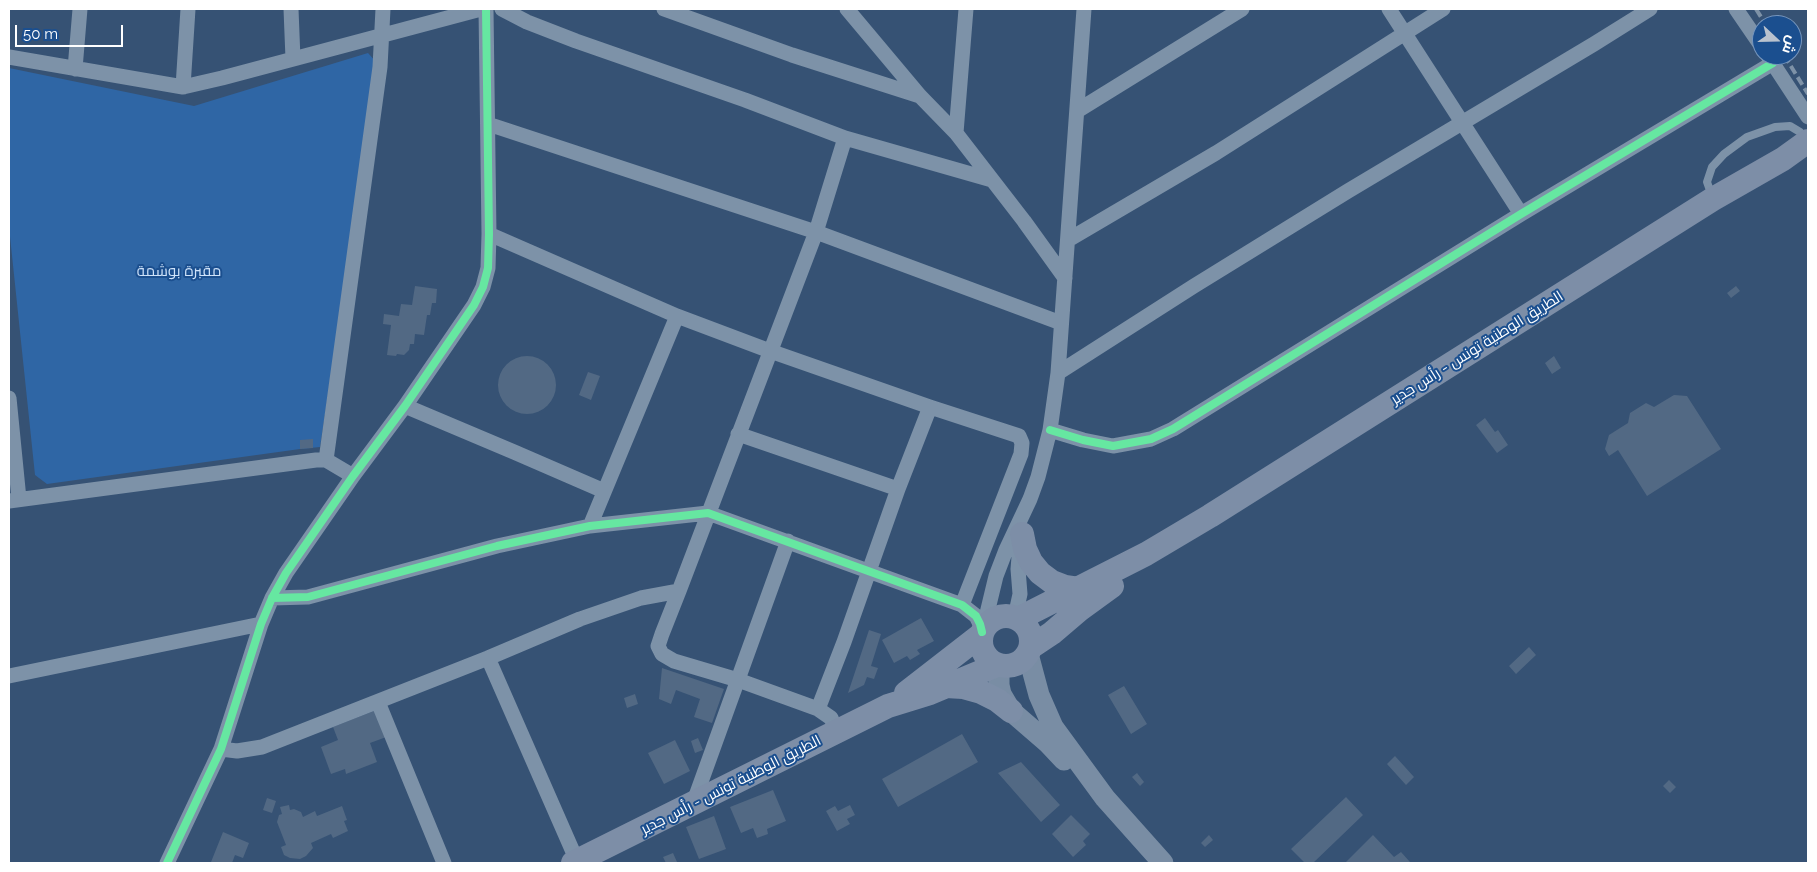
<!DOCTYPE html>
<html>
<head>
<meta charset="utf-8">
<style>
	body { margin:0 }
	#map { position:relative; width:1817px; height:872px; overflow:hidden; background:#365274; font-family:Raleway,Cairo,sans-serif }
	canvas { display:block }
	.frame { position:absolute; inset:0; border:10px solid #fff; pointer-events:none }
	.north { position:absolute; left:1752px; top:15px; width:50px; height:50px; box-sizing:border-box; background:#1b4f8f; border:1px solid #7695bc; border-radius:50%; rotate:111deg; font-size:14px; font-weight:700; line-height:20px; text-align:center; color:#fff }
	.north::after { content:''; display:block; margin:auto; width:18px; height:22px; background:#b9c2ce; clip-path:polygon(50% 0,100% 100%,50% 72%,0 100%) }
	.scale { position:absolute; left:15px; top:25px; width:108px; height:22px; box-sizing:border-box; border:2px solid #fff; border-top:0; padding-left:6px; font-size:15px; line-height:18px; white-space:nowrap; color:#fff; -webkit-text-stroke:4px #1b4f8f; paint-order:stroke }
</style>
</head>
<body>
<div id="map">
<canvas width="1817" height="872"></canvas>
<div class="frame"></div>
<div class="north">ش</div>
<div class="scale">50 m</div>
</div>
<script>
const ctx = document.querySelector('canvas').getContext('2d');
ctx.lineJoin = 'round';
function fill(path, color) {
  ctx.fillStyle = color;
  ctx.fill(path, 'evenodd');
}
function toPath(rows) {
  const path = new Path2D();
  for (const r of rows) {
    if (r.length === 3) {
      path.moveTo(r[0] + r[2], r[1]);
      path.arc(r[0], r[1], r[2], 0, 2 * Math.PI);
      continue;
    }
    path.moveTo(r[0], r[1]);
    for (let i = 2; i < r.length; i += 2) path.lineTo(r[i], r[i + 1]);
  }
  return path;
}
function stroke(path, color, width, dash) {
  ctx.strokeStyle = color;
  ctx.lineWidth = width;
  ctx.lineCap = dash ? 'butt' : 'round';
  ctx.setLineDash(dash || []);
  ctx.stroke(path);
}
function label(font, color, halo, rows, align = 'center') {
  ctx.font = font + ' Raleway,Cairo,sans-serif';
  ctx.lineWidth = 4;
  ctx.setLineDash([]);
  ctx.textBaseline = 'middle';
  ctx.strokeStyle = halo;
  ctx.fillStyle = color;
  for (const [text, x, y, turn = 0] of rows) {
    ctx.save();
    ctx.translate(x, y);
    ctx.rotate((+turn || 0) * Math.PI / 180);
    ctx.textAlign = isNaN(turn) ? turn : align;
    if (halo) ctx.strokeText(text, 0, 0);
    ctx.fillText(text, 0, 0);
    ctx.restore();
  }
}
fill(toPath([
	[368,53,378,64,320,447,300,449,47,484,35,475,9,227,9,68,194,106]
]), '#2f66a5');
fill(toPath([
	[415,286,437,289,436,303,432,303,430,315,427,315,424,335,415,334,414,344,410,344,409,350,404,355,397,354,396,356,387,355,391,325,383,324,384,314,399,316,401,304,412,305],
	[1736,286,1740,291,1731,298,1727,293],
	[1554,356,1561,368,1552,374,1545,363],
	[527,385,29],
	[588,372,600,376,591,400,579,395],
	[1674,395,1687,396,1721,449,1647,496,1618,450,1609,456,1605,449,1609,435,1628,423,1630,413,1646,403,1654,407],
	[1485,418,1495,432,1498,430,1508,445,1497,453,1476,425],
	[313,439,313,448,300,449,300,440],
	[921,618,934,641,917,650,920,654,910,660,907,656,894,663,882,640],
	[869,630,881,634,871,666,878,668,874,679,867,677,864,685,848,693],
	[1529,647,1536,655,1516,674,1509,666],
	[662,668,724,689,712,723,694,717,700,699,676,690,671,704,659,699],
	[1124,686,1147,724,1131,734,1108,695],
	[635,694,638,704,627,708,624,698],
	[379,709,389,736,370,743,377,762,346,774,345,769,331,774,321,747,338,740,333,727],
	[962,734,978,762,898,807,882,779],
	[698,738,703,750,695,753,691,741],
	[675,740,690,771,664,784,648,753],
	[1395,756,1414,777,1406,785,1387,764],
	[1021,762,1060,805,1041,822,998,773],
	[1137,773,1144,782,1140,786,1132,777],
	[1669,780,1676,787,1670,793,1663,786],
	[773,790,786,821,767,829,768,834,757,838,753,828,741,833,730,807],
	[1346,797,1363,815,1313,863,1305,863,1291,849],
	[267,798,276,801,272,813,263,810],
	[289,805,290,810,294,809,301,812,303,817,315,811,317,816,342,806,347,820,344,821,348,831,333,838,331,834,311,843,313,848,306,856,300,859,290,858,284,855,281,847,286,845,277,822,279,815,282,814,280,807],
	[850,805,855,815,847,819,850,824,837,831,826,811,835,806,838,811],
	[1071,815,1090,834,1083,841,1086,845,1073,857,1052,834],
	[714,816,726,849,699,859,686,827],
	[223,832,249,843,243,858,235,855,232,863,211,862],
	[1209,835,1213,840,1205,847,1201,843],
	[1373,835,1394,857,1401,852,1410,862,1409,863,1345,863],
	[673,853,677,862,666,863,663,857]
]), '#526984');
stroke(toPath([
	[1712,196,1707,182,1712,167,1724,154,1747,137,1775,127,1790,126,1800,132,1806,140]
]), '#7d92a8', 8);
stroke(toPath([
	[291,9,293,59],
	[502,9,527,22,576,41,745,100,845,138,992,180],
	[664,9,792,55,920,96],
	[847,9,920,96,956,133,1024,221,1065,278],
	[1389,9,1521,214],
	[1736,9,1762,47],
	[1768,56,1808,117],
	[9,57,183,87,222,78,481,9],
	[75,69,80,9],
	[183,87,188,9],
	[1077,111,1242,9],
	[488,124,816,232,1061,323],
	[956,133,966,9],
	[489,234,677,316,770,351,930,407,1019,436,1022,443,1021,454,962,605],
	[1068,240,1216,153,1443,9],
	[1058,373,1194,286,1348,191,1594,44,1650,9],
	[9,398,19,499],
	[405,406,514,452,604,491],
	[1050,430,1083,440,1113,446,1151,439,1173,429,1521,214,1773,63],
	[738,434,898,489],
	[326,460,380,67,383,9],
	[9,501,316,460,326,460,353,476],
	[590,526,677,316],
	[272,598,308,597,497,546,590,526,708,513,962,605,976,616,980,624,982,632],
	[1015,617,1020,594,1018,569,1020,545],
	[983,630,996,576,1006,550,1030,499,1038,477,1050,430,1058,373,1084,9],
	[488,658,577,861],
	[9,676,261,624],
	[378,702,444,863],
	[818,709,844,642,898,489,930,407],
	[837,732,831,718,818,709,738,680,674,661,662,654,658,646,662,634,679,591,816,232,845,138],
	[221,749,237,751,262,747,488,658,580,619,641,598,679,591],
	[693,804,788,541],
	[167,863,221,749,261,624,272,598,286,573,353,476,405,406,474,305,483,287,488,268,489,234,486,9]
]), '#7d92a8', 15);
stroke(toPath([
	[1028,654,1039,695,1053,727,1105,798,1163,863],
	[999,665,999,685,1001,694,1011,711,1048,743,1064,760]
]), '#798da4', 21);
stroke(toPath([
	[1022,534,1025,549,1031,562,1040,573,1052,582,1065,587,1079,589],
	[1006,641,25],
	[1018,619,1146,554,1210,516,1713,199,1783,159,1808,141],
	[1031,647,1052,633,1079,610,1112,586],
	[946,686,963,687,981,692,997,700,1011,711],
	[906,693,982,634],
	[573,863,888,706,930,693,997,665]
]), '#7d8ea7', 24);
stroke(toPath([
	[1756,9,1766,25],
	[1784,55,1808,94]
]), '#7e92a7', 4, [9, 4]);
stroke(toPath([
	[1050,430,1083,440,1113,446,1151,439,1173,429,1521,214,1773,63],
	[272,598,308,597,497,546,590,526,708,513,962,605,976,616,980,624,982,632],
	[167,863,221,749,261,624,272,598,286,573,353,476,405,406,474,305,483,287,488,268,489,234,486,9]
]), '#66e7a1', 8);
label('15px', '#cfe3fa', '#1b4f8f', [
	["مقبرة بوشمة",179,271]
]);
label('15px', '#fff', '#1b4f8f', [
	["الطريق الوطنية تونس - رأس جدير",1477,348,-32],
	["الطريق الوطنية تونس - رأس جدير",731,785,-27]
]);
</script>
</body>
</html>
